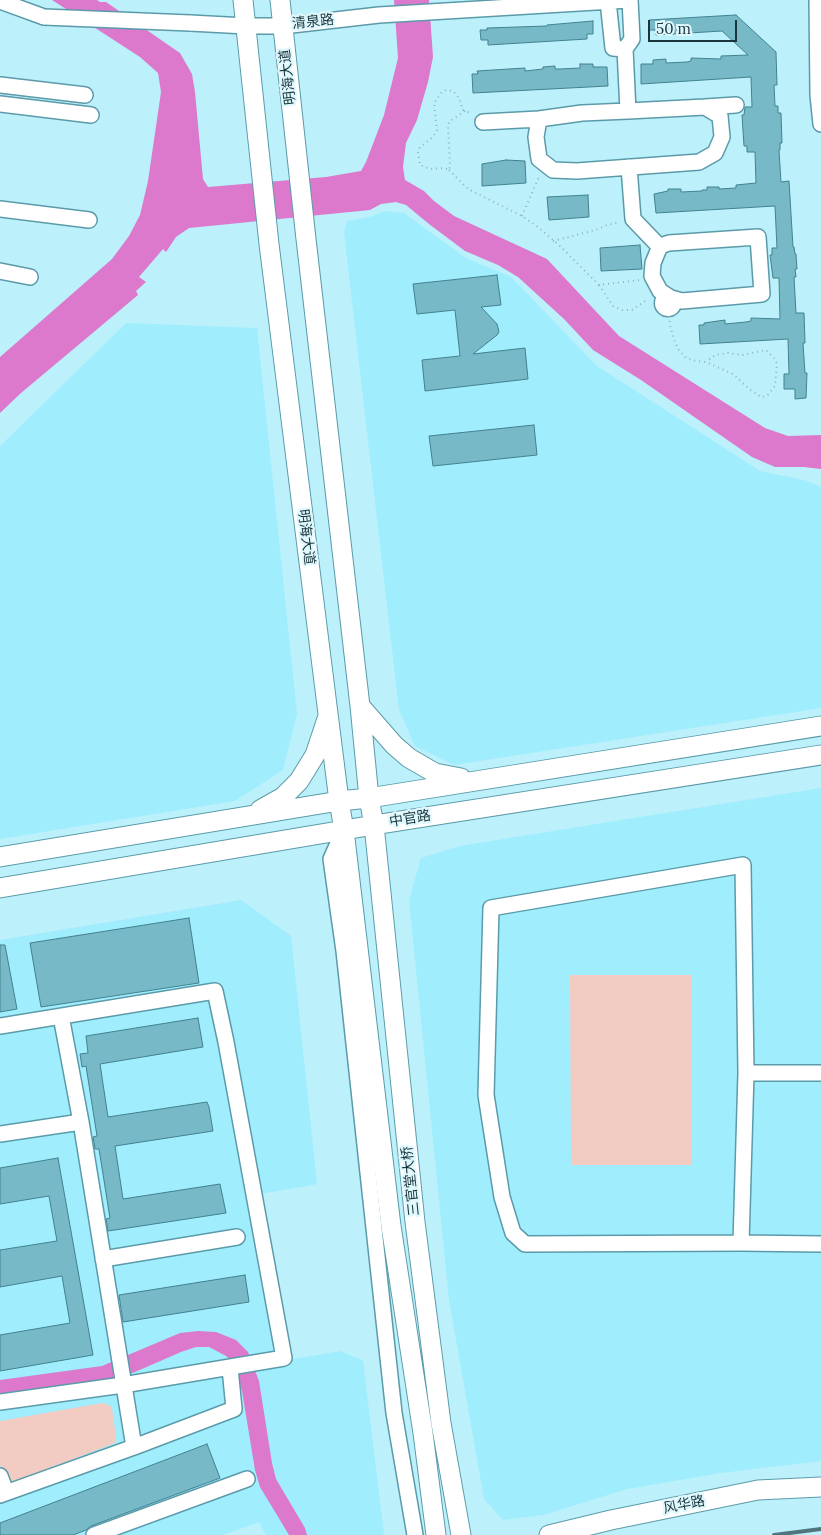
<!DOCTYPE html>
<html>
<head>
<meta charset="utf-8">
<style>
	body { margin:0 }
	#map { position:relative; width:821px; height:1535px; overflow:hidden; background:#bcf0fb; font-family:Lora,serif }
	canvas { display:block }
	.scale { position:absolute; left:648px; top:20px; width:89px; height:22px; box-sizing:border-box; border:2px solid #19343a; border-top:0; padding-left:6px; font-size:15px; line-height:18px; white-space:nowrap; color:#19343a; -webkit-text-stroke:4px #dff8fe; paint-order:stroke }
</style>
</head>
<body>
<div id="map">
<canvas width="821" height="1535"></canvas>
<div class="scale">50 m</div>
</div>
<script>
const ctx = document.querySelector('canvas').getContext('2d');
ctx.lineJoin = 'round';
function fill(path, color) {
  ctx.fillStyle = color;
  ctx.fill(path, 'evenodd');
}
function toPath(rows) {
  const path = new Path2D();
  for (const r of rows) {
    if (r.length === 3) {
      path.moveTo(r[0] + r[2], r[1]);
      path.arc(r[0], r[1], r[2], 0, 2 * Math.PI);
      continue;
    }
    path.moveTo(r[0], r[1]);
    for (let i = 2; i < r.length; i += 2) path.lineTo(r[i], r[i + 1]);
  }
  return path;
}
function stroke(path, color, width, dash) {
  ctx.strokeStyle = color;
  ctx.lineWidth = width;
  ctx.lineCap = dash ? 'butt' : 'round';
  ctx.setLineDash(dash || []);
  ctx.stroke(path);
}
function label(font, color, halo, rows, align = 'center') {
  ctx.font = font + ' Lora,"Noto Sans SC",serif';
  ctx.lineWidth = 4.5;
  ctx.setLineDash([]);
  ctx.textBaseline = 'middle';
  ctx.strokeStyle = halo;
  ctx.fillStyle = color;
  for (const [text, x, y, turn = 0] of rows) {
    ctx.save();
    ctx.translate(x, y);
    ctx.rotate((+turn || 0) * Math.PI / 180);
    ctx.textAlign = isNaN(turn) ? turn : align;
    if (halo) ctx.strokeText(text, 0, 0);
    ctx.fillText(text, 0, 0);
    ctx.restore();
  }
}
fill(toPath([
	[385,211,404,213,466,258,511,277,597,366,760,471,804,480,821,487,821,708,454,765,415,746,399,710,344,232,347,221,370,217],
	[126,323,257,328,297,714,283,770,235,801,0,839,0,446],
	[821,788,821,1461,721,1473,627,1489,543,1515,503,1520,484,1499,449,1300,409,900,421,858,460,846],
	[241,900,291,936,317,1184,260,1194,293,1359,341,1351,363,1361,384,1535,266,1535,259,1522,223,1535,0,1535,0,940]
]), '#a0edfe');
fill(toPath([
	[570,975,691,975,692,1165,571,1165],
	[102,1403,109,1405,112,1408,116,1438,115,1443,13,1482,6,1482,0,1465,0,1421]
]), '#f2cbc2');
fill(toPath([
	[52,0,97,0,100,2,106,2,180,53,192,74,195,92,203,179,208,187,326,177,361,171,366,162,384,115,398,58,394,0,429,0,433,57,428,82,417,120,406,143,403,167,405,180,424,191,434,201,454,216,547,259,619,336,765,428,788,436,821,435,821,469,804,467,775,467,752,457,641,380,593,350,564,319,518,277,498,265,465,251,429,224,406,205,396,202,381,204,370,210,189,228,176,237,166,252,163,249,139,277,146,282,136,291,138,295,21,393,0,413,0,357,112,259,129,236,140,215,148,181,161,92,158,73,140,57],
	[198,1331,216,1332,236,1340,248,1352,259,1381,272,1463,276,1479,305,1528,307,1535,289,1535,260,1487,255,1470,242,1391,231,1361,226,1356,209,1347,196,1347,181,1352,135,1372,102,1384,0,1395,0,1380,102,1366,180,1333]
]), '#dc79cd');
const building = toPath([
	[736,15,776,52,777,85,774,85,775,106,778,106,778,113,781,113,782,143,780,143,780,150,779,150,781,182,789,181,793,247,794,247,795,254,796,254,797,269,795,269,796,277,794,277,796,313,804,313,805,343,803,343,805,373,807,373,806,398,795,399,795,389,784,389,784,374,789,374,788,339,700,344,699,325,704,325,704,323,725,320,725,324,746,322,751,321,751,318,780,319,779,278,773,278,770,255,772,255,772,248,777,248,775,206,656,213,654,194,668,191,668,189,681,189,681,192,702,191,702,190,707,190,707,187,719,187,719,189,736,188,736,185,756,183,755,152,747,152,747,146,744,146,742,115,744,115,745,107,752,107,751,77,641,84,641,64,653,64,653,60,666,59,666,63,687,62,691,61,691,58,721,59,721,56,748,55,722,31,656,35,655,30,649,30,649,20,736,15],
	[593,21,593,34,587,34,587,39,488,45,488,40,481,40,480,30,487,30,487,28,547,26,547,25,593,21],
	[580,64,593,64,593,67,607,67,608,86,473,93,472,74,478,74,477,71,525,68,525,71,543,69,543,67,555,66,555,69,560,69,580,68,580,64],
	[506,160,525,161,526,183,482,186,482,164,506,160],
	[588,195,589,217,549,220,547,197,588,195],
	[640,245,642,269,601,271,600,248,640,245],
	[497,275,501,305,481,307,497,324,499,332,497,335,473,354,525,348,528,379,425,391,422,360,460,356,455,310,417,314,413,284,497,275],
	[534,425,537,455,433,466,429,436,534,425],
	[189,918,199,983,41,1007,30,943,189,918],
	[0,945,5,945,17,1009,0,1012,0,945],
	[198,1018,203,1047,100,1064,108,1117,207,1102,209,1107,213,1131,115,1146,123,1199,220,1184,226,1213,108,1231,106,1219,110,1218,99,1149,95,1149,93,1137,97,1136,86,1066,82,1067,80,1054,88,1053,86,1036,198,1018],
	[58,1158,93,1355,0,1371,0,1335,70,1323,62,1276,0,1287,0,1250,57,1241,49,1196,0,1204,0,1168,58,1158],
	[245,1275,249,1302,123,1322,119,1295,245,1275],
	[207,1444,220,1478,91,1526,86,1530,73,1535,0,1535,0,1523,207,1444]
]);
fill(building, '#78b9c7');
stroke(building, '#428290', 1);
const minor = toPath([
	[817,0,818,95,821,124],
	[0,1,44,17],
	[608,1,613,48,625,49,632,39,630,0],
	[190,23,246,26,283,26,379,15,629,0],
	[625,49,628,111,582,113,539,119,536,137,539,159,553,170,577,171,699,162,715,153,722,137,720,116,705,107,628,111],
	[0,85,85,95],
	[0,104,91,115],
	[705,107,736,105],
	[483,122,539,119],
	[629,167,633,219,656,243,660,246,669,243,758,237,762,294,682,301,671,298,660,291,652,276,653,263,660,246],
	[0,209,89,220],
	[0,271,30,277],
	[668,303,5.5],
	[344,830,331,859,344,951,394,1413,415,1535],
	[0,1026,215,991,226,1042,284,1358,123,1385,0,1402],
	[746,1073,821,1073],
	[0,1134,81,1122],
	[741,1243,746,1073,743,865,491,908,486,1095,502,1197,513,1233,525,1244,741,1243,821,1244],
	[103,1259,237,1237],
	[134,1447,234,1409,230,1368],
	[0,1476,6,1492],
	[0,1495,134,1447,81,1122,61,1016],
	[94,1535,247,1479]
]);
const major = toPath([
	[243,0,269,244,339,801,344,830,391,1226,423,1433,436,1535],
	[280,0,306,239,360,706,369,798,374,825,415,1222,441,1423,461,1535],
	[360,706,394,745,409,758,435,773,461,778],
	[260,810,283,797,299,781,315,755,327,719],
	[0,857,339,801,369,798,821,726],
	[0,888,374,825,821,755],
	[549,1535,611,1520,758,1490,821,1487]
]);
stroke(minor, '#5b9ba9', 18);
stroke(major, '#5b9ba9', 21);
stroke(toPath([
	[465,111,450,121,448,125,450,166,449,170,444,168,430,169,420,165,418,152,420,147,433,137,437,130,434,103,441,93,446,90,453,91,459,98,463,110,472,114],
	[449,170,468,189,522,216,534,224,558,244,599,285,640,280],
	[522,216,539,177],
	[553,241,599,229,607,225,620,222],
	[599,285,613,306,622,310,632,310,648,299],
	[669,311,670,325,674,339,678,349,686,358,696,361,706,362,733,374,749,389,761,397,767,396,775,386,777,364,775,359,766,350,742,355,728,353,715,355,706,362]
]), '#89b6bf', 2, [1, 4]);
stroke(minor, '#fff', 15);
stroke(major, '#fff', 19);
stroke(toPath([
	[774,1535,821,1529]
]), '#51757c', 4);
const minorBridge = toPath([
	[44,17,190,23]
]);
stroke(minorBridge, '#5b9ba9', 18, []);
stroke(minorBridge, '#fff', 15);
label('14px', '#19343a', '#dff8fe', [
	["清泉路",313,22,-6],
	["明海大道",288,77,-96],
	["明海大道",306,537,83],
	["中官路",410,819,-9],
	["三官堂大桥",411,1181,-96],
	["风华路",684,1505,-11]
]);
</script>
</body>
</html>
